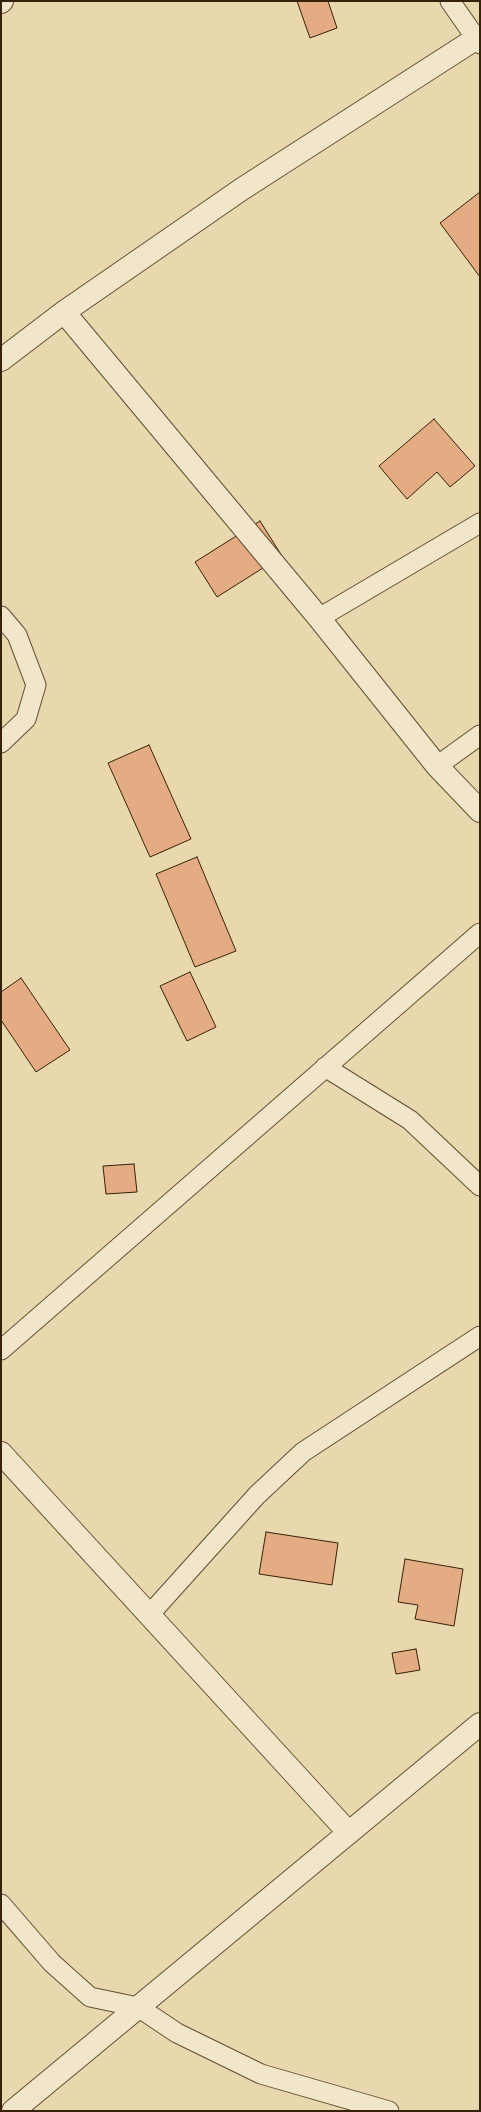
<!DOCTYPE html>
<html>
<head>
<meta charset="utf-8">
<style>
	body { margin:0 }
	#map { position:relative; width:481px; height:2112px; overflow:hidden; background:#e9d7ae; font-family:"Libre Caslon Text",serif }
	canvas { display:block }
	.frame { position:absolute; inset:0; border:2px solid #352208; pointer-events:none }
</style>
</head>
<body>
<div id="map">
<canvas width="481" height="2112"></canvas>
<div class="frame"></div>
</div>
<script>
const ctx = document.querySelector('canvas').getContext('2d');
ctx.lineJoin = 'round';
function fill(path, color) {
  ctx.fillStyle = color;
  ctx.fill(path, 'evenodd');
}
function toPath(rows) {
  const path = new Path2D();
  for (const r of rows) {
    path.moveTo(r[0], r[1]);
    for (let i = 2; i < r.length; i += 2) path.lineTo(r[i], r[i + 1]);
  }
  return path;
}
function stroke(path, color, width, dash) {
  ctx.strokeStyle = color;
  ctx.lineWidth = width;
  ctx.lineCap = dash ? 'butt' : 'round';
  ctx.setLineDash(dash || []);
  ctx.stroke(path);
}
const building = toPath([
	[297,1,328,1,337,28,310,38,297,1],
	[480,192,480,277,440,223,480,192],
	[434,419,475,466,450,487,437,472,407,499,379,466,434,419],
	[260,521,282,556,217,597,195,562,260,521],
	[149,745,191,839,150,857,108,763,149,745],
	[197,857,236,951,195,967,156,874,197,857],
	[190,972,216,1027,187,1041,160,986,190,972],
	[21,978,70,1050,36,1072,1,1020,1,992,21,978],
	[134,1164,137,1192,106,1194,103,1166,134,1164],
	[266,1532,338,1543,332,1585,259,1574,266,1532],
	[405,1559,463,1569,454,1626,415,1619,418,1605,398,1602,405,1559],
	[416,1649,420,1670,396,1674,392,1653,416,1649]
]);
fill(building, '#e4ac82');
stroke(building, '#352208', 1);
const service = toPath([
	[450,1,480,44],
	[1,616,17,635,36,685,26,719,1,743],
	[319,618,480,523],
	[437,766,480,735],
	[325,1067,410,1120,480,1186],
	[1,1350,480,933],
	[149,1615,257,1495,303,1452,480,1336],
	[1,1904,52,1963,90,1997,138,2007,177,2033,261,2074,389,2111]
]);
const minor = toPath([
	[1,2,2,1],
	[64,312,319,618,437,766,480,811],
	[1,360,64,312,242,189,480,36],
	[1,1453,349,1833],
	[13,2111,480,1724]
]);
stroke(service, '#624f32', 21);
stroke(minor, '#624f32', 24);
stroke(service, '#f1e5ca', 19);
stroke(minor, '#f1e5ca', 22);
</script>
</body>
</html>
